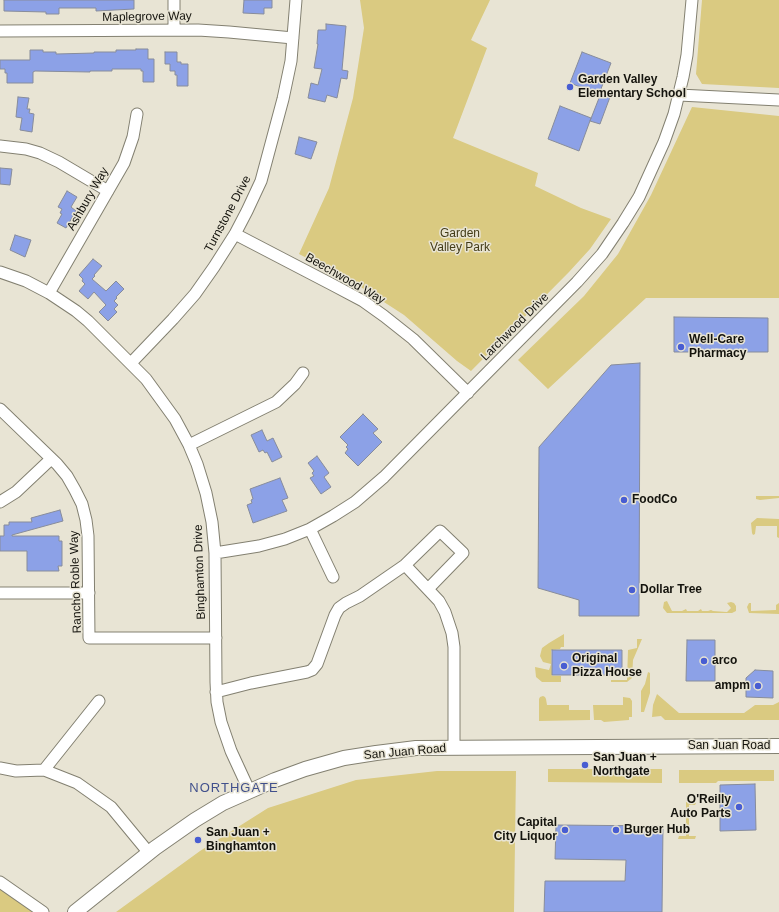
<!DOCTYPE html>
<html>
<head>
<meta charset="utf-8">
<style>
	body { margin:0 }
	canvas { display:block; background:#e8e4d4 }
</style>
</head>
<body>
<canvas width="779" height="912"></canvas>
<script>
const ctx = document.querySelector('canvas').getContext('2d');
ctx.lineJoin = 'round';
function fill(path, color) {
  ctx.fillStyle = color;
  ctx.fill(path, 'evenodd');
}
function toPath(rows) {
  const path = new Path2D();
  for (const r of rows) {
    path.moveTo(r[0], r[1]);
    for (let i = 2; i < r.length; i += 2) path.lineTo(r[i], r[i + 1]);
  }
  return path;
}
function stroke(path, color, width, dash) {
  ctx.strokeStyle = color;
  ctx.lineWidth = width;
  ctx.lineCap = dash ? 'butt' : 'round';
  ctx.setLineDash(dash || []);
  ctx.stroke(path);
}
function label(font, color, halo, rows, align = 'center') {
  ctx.font = font + ' Arial,sans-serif';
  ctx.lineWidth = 3;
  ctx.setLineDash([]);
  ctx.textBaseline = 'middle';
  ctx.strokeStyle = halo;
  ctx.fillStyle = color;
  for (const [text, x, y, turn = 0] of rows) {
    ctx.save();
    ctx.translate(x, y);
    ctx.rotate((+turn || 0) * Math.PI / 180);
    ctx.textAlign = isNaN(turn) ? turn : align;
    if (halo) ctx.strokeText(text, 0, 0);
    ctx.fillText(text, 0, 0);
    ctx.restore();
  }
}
fill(toPath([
	[360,0,490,0,471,40,487,48,453,138,538,173,535,186,581,208,611,219,590,249,569,272,471,371,457,361,404,315,353,282,299,254,329,188,353,98,364,28],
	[702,0,779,0,779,88,702,84,696,74],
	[692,107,779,116,779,298,646,298,548,389,518,360,584,296,618,254,651,195],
	[779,492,779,498,760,500,756,499,756,496,779,496],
	[757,518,779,519,779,538,777,537,777,526,756,526,755,534,753,535,752,533,751,523],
	[667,601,672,611,682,611,686,609,687,611,698,611,701,609,702,611,708,611,711,610,713,611,727,612,731,608,727,603,731,602,734,603,736,606,736,611,732,613,667,613,663,608,664,602],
	[749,603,751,603,751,611,776,610,776,605,779,603,779,614,749,613,747,607],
	[564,634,564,647,561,647,560,649,551,650,552,676,561,676,561,682,542,682,536,677,535,667,549,670,551,664,543,662,540,656,542,648,549,643],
	[637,639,642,639,633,660,632,678,627,682,611,682,611,680,627,680,628,650,637,648],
	[648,672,650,673,650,693,644,712,641,712,641,691,645,684],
	[657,694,679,713,744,713,751,708,755,705,773,705,779,702,779,720,665,720,661,716,652,717,653,705],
	[543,696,545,697,546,699,547,705,569,705,569,710,590,710,590,720,539,721,539,699,540,697],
	[623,697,630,698,632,701,632,717,629,717,629,720,604,722,601,720,594,720,593,705,623,705],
	[548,769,662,769,662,783,548,782],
	[679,770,774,770,774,781,718,781,716,783,679,783],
	[437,771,516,771,514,912,116,912,200,851,268,808,356,780],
	[686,802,696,803,695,805,689,805,689,836,696,836,695,839,678,839,679,836,686,836],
	[0,880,41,912,0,912]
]), '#daca81');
const building = toPath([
	[4,0,134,0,134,9,96,11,96,8,59,8,59,14,46,14,46,12,4,11,4,0],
	[244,0,272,0,272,8,264,8,264,14,243,13,244,0],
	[326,24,346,26,342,70,348,71,347,79,341,78,337,98,327,95,325,102,308,98,311,83,318,85,322,69,314,68,318,44,317,44,318,30,326,30,326,24],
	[136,49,148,49,148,59,154,59,154,82,143,82,143,71,141,71,141,69,112,69,112,71,90,71,90,72,35,71,33,72,33,83,7,83,7,73,5,73,5,69,0,69,0,60,30,60,30,50,43,50,43,52,56,52,56,54,94,53,94,52,116,52,116,50,136,50,136,49],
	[165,52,177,52,177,62,181,62,181,64,188,64,188,86,177,86,177,75,175,75,175,71,170,71,170,64,165,64,165,52],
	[582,52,611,63,599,94,570,83,582,52],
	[601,93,610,97,600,124,590,121,601,93],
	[18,97,29,98,27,109,30,109,29,113,34,114,32,132,20,130,22,118,16,117,18,97],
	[560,106,591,118,579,151,548,139,560,106],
	[299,137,317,142,311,159,295,154,299,137],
	[0,168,12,169,10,185,0,184,0,168],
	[67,191,77,197,71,207,76,211,66,228,57,223,62,214,60,213,62,209,58,207,67,191],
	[15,235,31,240,25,257,10,250,15,235],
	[93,259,102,266,94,275,95,276,92,279,106,291,116,281,124,289,116,297,117,298,114,301,118,305,114,309,117,312,108,321,99,312,106,305,94,292,88,299,79,291,85,284,82,281,83,279,79,275,93,259],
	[674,317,768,318,768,352,674,352,674,317],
	[640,363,639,616,579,616,579,600,538,588,539,447,611,365,640,363],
	[363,414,378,429,373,433,382,442,358,466,345,453,348,449,346,447,348,445,340,437,363,414],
	[262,430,267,441,273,438,282,457,272,462,267,452,265,453,263,450,259,452,251,435,262,430],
	[317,456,329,473,324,477,331,487,321,494,310,478,314,476,312,473,314,471,308,463,317,456],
	[280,478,288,498,282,500,287,511,253,523,247,505,252,503,251,500,253,499,250,489,280,478],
	[60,510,63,521,12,535,12,536,59,536,59,541,62,541,62,566,58,566,59,571,27,571,27,551,0,551,0,536,4,536,4,525,9,525,9,522,32,522,31,518,60,510],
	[687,640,715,640,715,681,686,681,687,640],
	[552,650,622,650,622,675,552,675,552,650],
	[755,670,773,671,773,698,746,697,746,678,755,670],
	[755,784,756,830,720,831,720,785,755,784],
	[556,825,663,826,662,912,544,912,545,881,625,881,626,860,555,859,556,825]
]);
fill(building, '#8ca1e7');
stroke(building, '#878c9b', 1);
const minor = toPath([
	[174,0,174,30],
	[0,31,198,30,229,32,293,38],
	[679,95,779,100],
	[0,146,26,149,40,153,59,162,108,191],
	[235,234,333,285,363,301,384,316,413,339,468,393],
	[0,272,26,281,49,293,76,311,88,321,146,379,175,419,189,445,197,464,206,493,212,522,215,553,216,682,217,702,221,722,231,751,249,790],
	[49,293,124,163,133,137,137,114],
	[131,363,173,319,195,294,214,267,235,234,247,211,261,181,283,99,291,61,296,0],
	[0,409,57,464,67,476,75,490,82,504,86,520,88,536,89,638,216,638],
	[189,445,276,402,295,384,303,373],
	[0,502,16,492,51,459],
	[310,529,333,577],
	[215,553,259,546,285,539,310,529,333,516,355,502,384,477,577,282,602,254,623,223,639,197,664,142,674,114,683,77,687,55,692,0],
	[405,565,439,601,445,612,452,633,454,647,454,747],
	[0,593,89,593],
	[216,692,251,683,307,672,312,670,317,664,335,615,339,608,346,603,360,596,405,565,440,531,463,553,428,589],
	[0,768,16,771,44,770,77,783,111,807,149,853],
	[44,770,99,701],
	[0,882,43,912]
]);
const major = toPath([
	[75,912,155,848,195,820,223,803,275,780,305,769,344,758,376,753,416,748,779,746]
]);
stroke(minor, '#838071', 13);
stroke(major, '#838071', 16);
stroke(minor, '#fff', 11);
stroke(major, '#fff', 14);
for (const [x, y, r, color] of [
	[570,87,4,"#485dd2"],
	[681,347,4,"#485dd2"],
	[624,500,4,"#485dd2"],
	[632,590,4,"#485dd2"],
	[704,661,4,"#485dd2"],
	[564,666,4,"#485dd2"],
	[758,686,4,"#485dd2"],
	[585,765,4,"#485dd2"],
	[739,807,4,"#485dd2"],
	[565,830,4,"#485dd2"],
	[616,830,4,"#485dd2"],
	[198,840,4,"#485dd2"]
]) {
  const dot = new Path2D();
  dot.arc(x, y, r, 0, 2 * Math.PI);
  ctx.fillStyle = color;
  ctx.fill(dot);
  stroke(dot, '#e8e4d4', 1.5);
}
label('12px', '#14130d', '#e8e4d4', [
	["Maplegrove Way",147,17,-1],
	["Ashbury Way",88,199,-60],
	["Turnstone Drive",228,214,-62],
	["Beechwood Way",345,279,30],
	["Larchwood Drive",515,327,-45],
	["Binghamton Drive",200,572,-92],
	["Rancho Roble Way",76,582,-92],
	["San Juan Road",729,746],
	["San Juan Road",405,752,-5]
]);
label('bold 12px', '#14130d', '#e8e4d4', [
	["Garden Valley",578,80],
	["Elementary School",578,94],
	["Well-Care",689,340],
	["Pharmacy",689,354],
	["FoodCo",632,500],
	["Dollar Tree",640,590],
	["Original",572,659],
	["Pizza House",572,673],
	["arco",712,661],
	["ampm",750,686,"right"],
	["San Juan +",593,758],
	["Northgate",593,772],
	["O'Reilly",731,800,"right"],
	["Auto Parts",731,814,"right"],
	["Capital",557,823,"right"],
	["City Liquor",557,837,"right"],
	["Burger Hub",624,830],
	["San Juan +",206,833],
	["Binghamton",206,847]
], 'left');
label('12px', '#433c18', '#e8e4d4', [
	["Garden",460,234],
	["Valley Park",460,248]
]);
ctx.letterSpacing = '1px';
label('13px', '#41508c', '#e8e4d4', [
	["NORTHGATE",234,788]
]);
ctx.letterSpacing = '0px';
</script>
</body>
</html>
